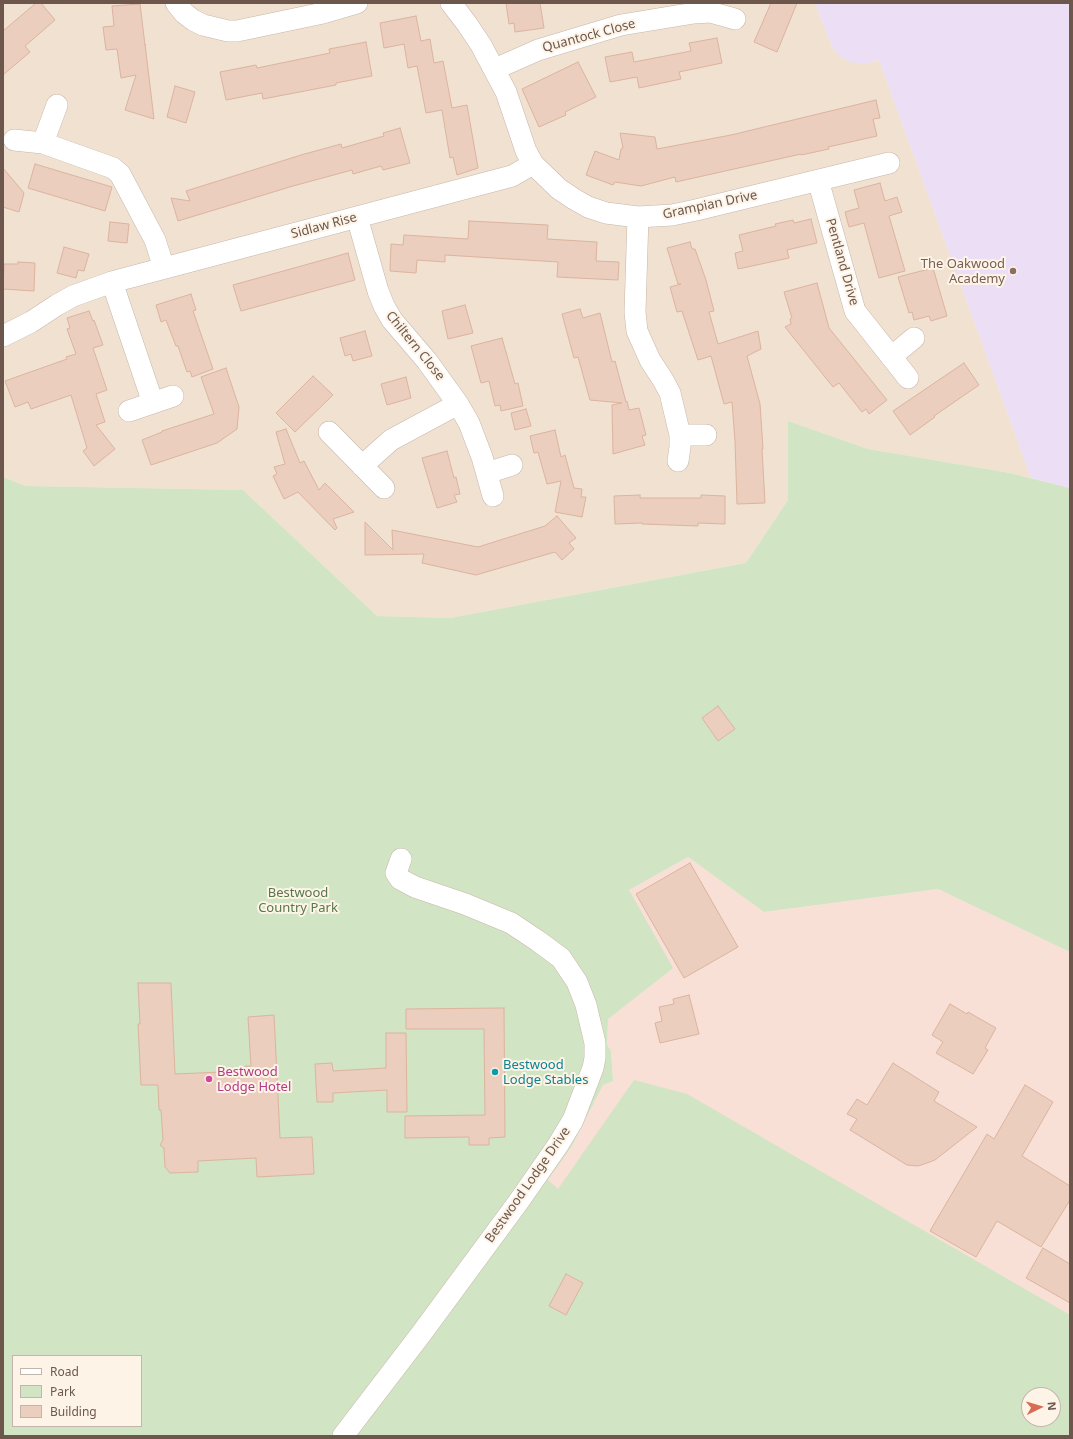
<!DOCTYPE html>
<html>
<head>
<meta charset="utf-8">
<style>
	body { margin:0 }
	#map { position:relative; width:1073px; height:1439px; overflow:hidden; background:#f9efe2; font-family:"Noto Sans",sans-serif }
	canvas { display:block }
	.frame { position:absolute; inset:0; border:4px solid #6d574c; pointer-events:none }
	.legend { position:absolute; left:12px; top:1355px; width:130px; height:72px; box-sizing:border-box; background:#fdf4e7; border:1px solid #c3b5a9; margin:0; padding:5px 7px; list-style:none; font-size:12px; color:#6d574c }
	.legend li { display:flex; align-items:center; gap:8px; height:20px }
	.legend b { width:20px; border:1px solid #c3b5a9 }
	.north { position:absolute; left:1021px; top:1387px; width:40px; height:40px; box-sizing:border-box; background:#fdf4e7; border:1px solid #c3b5a9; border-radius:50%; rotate:85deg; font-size:11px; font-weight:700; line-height:16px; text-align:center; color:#6d574c }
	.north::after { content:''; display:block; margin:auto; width:14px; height:18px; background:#d66d54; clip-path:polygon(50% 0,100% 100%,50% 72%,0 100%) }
</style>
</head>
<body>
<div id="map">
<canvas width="1073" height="1439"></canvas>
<div class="frame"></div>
<ul class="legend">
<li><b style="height:5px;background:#fff"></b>Road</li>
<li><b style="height:11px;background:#d1e4c3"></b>Park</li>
<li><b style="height:11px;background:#ebcebd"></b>Building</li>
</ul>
<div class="north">N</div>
</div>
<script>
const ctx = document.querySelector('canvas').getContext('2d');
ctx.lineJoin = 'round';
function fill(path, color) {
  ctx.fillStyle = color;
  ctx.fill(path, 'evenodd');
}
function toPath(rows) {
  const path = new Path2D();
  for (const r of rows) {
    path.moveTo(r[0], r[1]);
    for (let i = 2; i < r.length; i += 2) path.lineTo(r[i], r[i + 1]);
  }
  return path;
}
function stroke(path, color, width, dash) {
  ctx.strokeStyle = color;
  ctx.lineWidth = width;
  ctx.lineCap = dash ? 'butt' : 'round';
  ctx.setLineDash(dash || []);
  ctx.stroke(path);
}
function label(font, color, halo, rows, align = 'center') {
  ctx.font = font + ' "Noto Sans",sans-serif';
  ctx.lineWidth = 4;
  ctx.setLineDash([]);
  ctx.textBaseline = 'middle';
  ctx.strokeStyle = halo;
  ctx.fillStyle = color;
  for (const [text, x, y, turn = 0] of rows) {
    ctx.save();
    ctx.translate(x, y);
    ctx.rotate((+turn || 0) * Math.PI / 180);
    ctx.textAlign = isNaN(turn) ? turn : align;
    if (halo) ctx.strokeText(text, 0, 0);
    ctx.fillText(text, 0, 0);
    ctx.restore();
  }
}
fill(toPath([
	[3,3,815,3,827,35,834,50,868,63,879,60,1031,478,1010,473,868,449,788,421,788,500,746,563,450,618,377,616,243,490,25,486,3,477]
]), '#f0e1d1');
fill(toPath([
	[688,857,764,912,938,889,1070,952,1070,1436,362,1436,572,1146,603,1085,613,1081,611,1051,607,1046,608,1019,629,890],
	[1029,1395,1053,1395,1053,1419,1029,1419]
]), '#f8e0d7');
fill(toPath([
	[815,3,1070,3,1070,488,1031,478,879,60,868,63,858,63,849,62,841,57,834,50,827,35]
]), '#ecdff5');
fill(toPath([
	[788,421,868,449,1010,473,1070,488,1070,952,938,889,764,912,688,857,629,890,673,968,608,1019,607,1045,611,1051,613,1081,603,1085,572,1146,548,1180,558,1189,634,1080,687,1094,1070,1315,1070,1436,3,1436,3,477,25,486,243,490,377,616,450,618,746,563,788,500],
	[13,1356,141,1356,141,1426,13,1426],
	[1029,1395,1053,1395,1053,1419,1029,1419]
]), '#d1e4c3');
const building = toPath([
	[36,3,41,3,55,20,25,46,30,52,3,75,3,31,36,3],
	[506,3,540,3,544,28,515,32,514,23,509,24,506,3],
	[771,3,797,3,777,52,754,42,771,3],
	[140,4,145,45,145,44,154,119,125,110,136,75,121,78,117,49,106,50,103,27,114,26,112,6,140,4],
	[416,16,421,41,430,39,434,63,443,61,452,108,467,105,478,168,457,175,453,157,450,158,442,110,426,113,417,66,408,68,404,44,384,48,380,23,416,16],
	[717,38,722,63,679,72,681,79,639,88,637,77,610,82,605,57,632,52,634,62,691,51,689,43,717,38],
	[366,42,372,76,336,83,336,85,263,99,262,93,226,100,220,72,256,65,257,68,330,53,329,49,366,42],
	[578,62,596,97,565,112,566,115,539,127,522,89,578,62],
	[175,86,195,92,186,123,167,117,175,86],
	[876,100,880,118,873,119,877,136,828,147,829,149,801,155,801,154,676,182,675,177,641,186,615,182,613,185,586,175,595,151,619,160,621,149,623,148,620,133,655,137,657,149,731,135,876,100],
	[400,128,410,163,383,170,381,166,353,174,352,170,293,186,178,221,171,198,190,201,186,191,301,155,341,144,342,148,384,136,383,133,400,128],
	[35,164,112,187,105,211,28,188,35,164],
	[3,168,24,193,19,212,3,207,3,168],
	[880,183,885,201,897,197,902,212,889,216,905,271,879,278,864,223,849,227,845,212,859,208,854,190,880,183],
	[811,219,817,243,787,250,789,258,738,269,735,253,743,251,739,235,776,226,775,224,793,220,794,223,811,219],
	[469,221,548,225,547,239,597,242,596,261,619,262,618,280,557,277,558,262,445,255,445,262,417,260,416,273,390,271,391,244,403,245,404,235,468,239,469,221],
	[110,222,129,224,127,243,108,241,110,222],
	[690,242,692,249,695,249,706,280,714,311,709,312,718,344,758,331,761,349,747,356,760,404,763,449,762,449,765,503,737,504,735,441,732,402,724,404,711,356,698,360,682,311,677,312,670,287,681,284,678,284,667,248,690,242],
	[64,247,89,254,84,271,78,270,76,278,57,273,64,247],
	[348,253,355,280,241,311,233,285,348,253],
	[18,262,35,263,34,291,3,289,4,264,18,264,18,262],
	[933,268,947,316,931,321,929,316,914,320,912,312,909,313,898,277,933,268],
	[817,283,829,328,887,400,869,414,866,409,862,412,839,383,833,387,785,327,791,324,790,319,792,318,784,292,817,283],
	[191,294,196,310,193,311,213,369,192,377,190,371,187,372,178,346,176,346,166,320,161,322,156,305,191,294],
	[465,305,473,333,448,339,442,311,465,305],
	[580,309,583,318,600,313,612,362,615,361,626,402,627,401,629,410,639,408,646,435,642,436,645,445,613,454,612,405,622,403,590,400,578,357,574,358,562,314,580,309],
	[89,311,93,321,94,320,103,345,93,348,107,390,96,394,105,422,96,425,115,449,94,466,83,451,87,448,71,395,31,409,28,402,15,407,5,381,67,359,66,357,76,354,67,329,70,328,67,318,89,311],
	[365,331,372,356,353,361,351,354,345,356,340,338,365,331],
	[502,338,515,384,518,383,523,406,501,411,500,405,495,406,489,381,481,383,471,346,502,338],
	[964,363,979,385,934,416,935,417,910,435,893,411,964,363],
	[226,368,239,407,237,429,217,443,151,465,142,440,162,432,162,431,214,414,201,377,226,368],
	[313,376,333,395,295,432,276,413,313,376],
	[406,377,411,398,387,405,381,384,406,377],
	[526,409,531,426,515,430,511,413,526,409],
	[286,429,300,463,304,461,319,490,325,483,354,512,333,519,337,528,335,530,298,492,284,499,273,476,277,474,274,467,285,464,276,432,286,429],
	[555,430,561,457,565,455,574,488,582,489,581,497,586,497,582,517,555,512,561,481,547,484,538,452,534,453,530,436,555,430],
	[447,451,454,478,456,477,460,494,454,495,457,502,437,508,422,458,447,451],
	[640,495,640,498,701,498,701,495,725,496,725,524,698,523,698,526,642,524,642,523,615,524,614,496,640,495],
	[557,516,576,538,569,543,574,549,562,560,555,552,476,575,422,563,424,554,365,555,365,522,393,550,392,530,478,547,545,526,557,516],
	[718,706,735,729,718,741,702,718,718,706],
	[690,863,738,947,684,978,636,894,690,863],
	[138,983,171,983,175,1074,245,1071,245,1066,251,1066,248,1017,274,1015,280,1138,312,1137,314,1174,257,1177,256,1158,198,1161,198,1172,170,1173,165,1167,164,1148,160,1145,163,1140,161,1110,159,1110,158,1085,141,1085,138,1024,140,1024,138,983],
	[689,995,699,1034,660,1043,655,1023,662,1021,659,1007,674,1004,673,999,689,995],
	[950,1004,967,1014,968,1012,996,1028,985,1048,988,1050,973,1074,936,1053,943,1042,932,1035,950,1004],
	[504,1008,505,1137,489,1138,489,1145,469,1145,469,1137,405,1138,405,1116,485,1115,484,1029,406,1029,406,1009,504,1008],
	[386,1033,406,1033,407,1112,387,1112,387,1090,333,1093,333,1102,317,1102,315,1064,332,1063,333,1071,386,1068,386,1033],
	[893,1063,939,1092,934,1101,977,1127,935,1160,927,1163,918,1166,907,1165,850,1130,857,1119,847,1114,857,1099,867,1105,893,1063],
	[1025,1085,1053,1102,1022,1156,1070,1186,1070,1200,1041,1247,997,1221,976,1257,930,1231,987,1134,994,1139,1025,1085],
	[1043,1248,1070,1264,1070,1303,1026,1278,1043,1248],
	[566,1274,583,1283,566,1315,549,1306,566,1274]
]);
fill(building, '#ebcebd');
stroke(building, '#dcb49f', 1);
const minor = toPath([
	[176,3,184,13,193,20,203,25,228,31,237,31,323,13,357,3],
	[451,3,467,24,481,45,506,92,526,151,533,164,559,189,574,199,588,207,606,213,638,217,672,215,696,210,889,163],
	[495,69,538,50,621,25,694,13,710,12,735,19],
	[14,140,43,143,113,168,120,174,155,240,164,268],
	[43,143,57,105],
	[818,180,855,311,908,378],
	[357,217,378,291,384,306,392,320,427,361,458,404,469,423,482,457,493,496],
	[638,217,635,312,637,331,650,360,663,380,670,393,680,435,680,447,678,461],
	[112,282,153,403],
	[3,336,31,322,57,305,73,296,112,282,512,176,533,164],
	[891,357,914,338],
	[129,411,173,396],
	[329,432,384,488],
	[680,435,706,435],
	[362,466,391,440,458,404],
	[487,473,512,465],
	[343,1436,421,1334,519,1201,558,1145,573,1120,593,1068,595,1058,595,1043,586,1005,577,982,561,958,538,941,511,923,465,904,415,887,400,879,396,873,401,859]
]);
stroke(minor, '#c8b7ab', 22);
stroke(minor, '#fff', 21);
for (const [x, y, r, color] of [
	[1013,271,4,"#8d6e63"],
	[495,1072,4,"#0f9aa8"],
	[209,1079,4,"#d1479c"]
]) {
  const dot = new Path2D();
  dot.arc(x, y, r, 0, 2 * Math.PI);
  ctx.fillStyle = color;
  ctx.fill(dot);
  stroke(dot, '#fdf4e7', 1.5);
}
label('13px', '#6d574c', '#fdf4e7', [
	["Quantock Close",589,36,-15],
	["Grampian Drive",710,205,-12],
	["Sidlaw Rise",324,226,-15],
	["Pentland Drive",842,262,74],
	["Chiltern Close",415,346,51],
	["Bestwood Lodge Drive",528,1185,-55]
]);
label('13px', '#785e54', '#fdf4e7', [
	["The Oakwood",1005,264],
	["Academy",1005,279]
], 'right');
label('13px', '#577848', '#fdf4e7', [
	["Bestwood",298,893],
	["Country Park",298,908]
]);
label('13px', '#0d838f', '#fdf4e7', [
	["Bestwood",503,1065],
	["Lodge Stables",503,1080]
], 'left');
label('13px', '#b23c85', '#fdf4e7', [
	["Bestwood",217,1072],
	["Lodge Hotel",217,1087]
], 'left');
</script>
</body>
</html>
